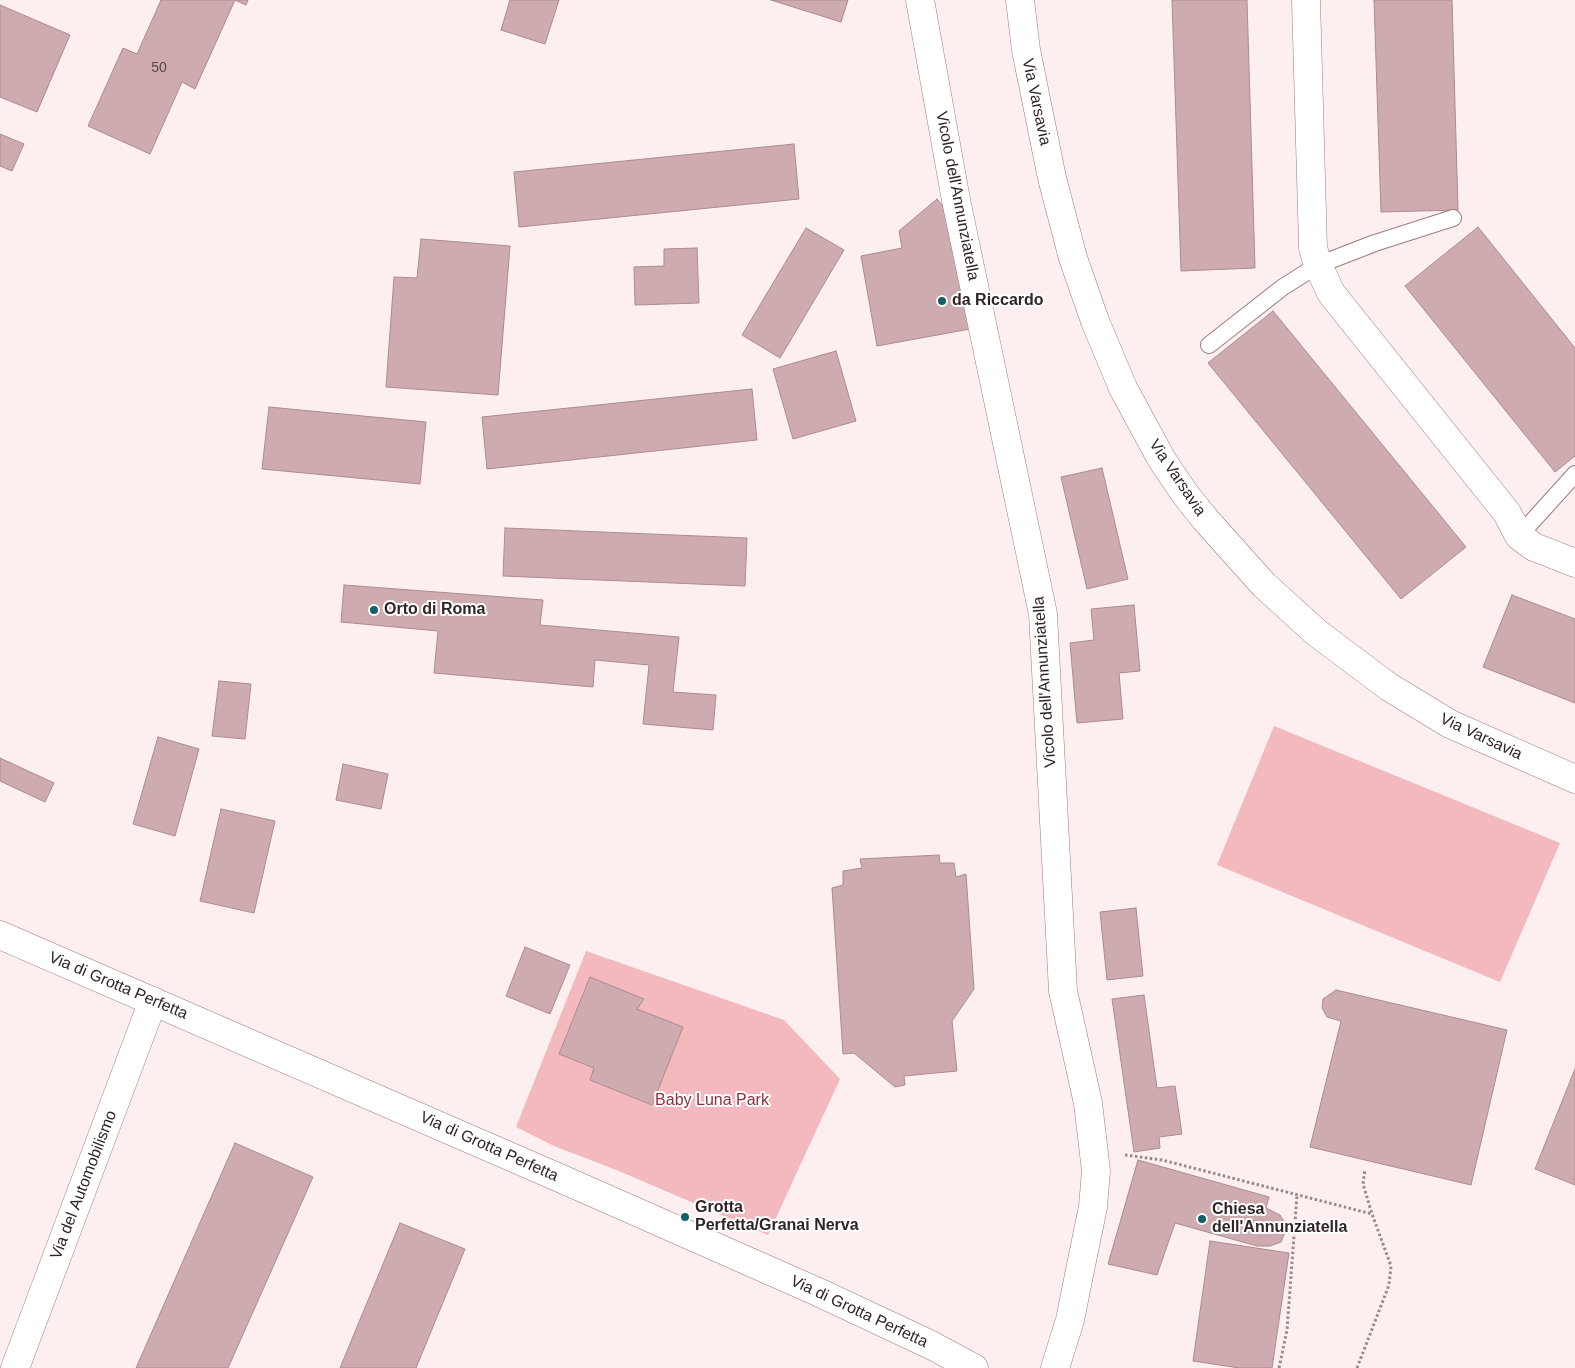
<!DOCTYPE html>
<html>
<head>
<meta charset="utf-8">
<style>
	body { margin:0 }
	canvas { display:block; background:#fdeeef }
</style>
</head>
<body>
<canvas width="1575" height="1368"></canvas>
<script>
const ctx = document.querySelector('canvas').getContext('2d');
ctx.lineJoin = 'round';
function fill(path, color) {
  ctx.fillStyle = color;
  ctx.fill(path, 'evenodd');
}
function toPath(rows) {
  const path = new Path2D();
  for (const r of rows) {
    path.moveTo(r[0], r[1]);
    for (let i = 2; i < r.length; i += 2) path.lineTo(r[i], r[i + 1]);
  }
  return path;
}
function stroke(path, color, width, dash) {
  ctx.strokeStyle = color;
  ctx.lineWidth = width;
  ctx.lineCap = dash ? 'butt' : 'round';
  ctx.setLineDash(dash || []);
  ctx.stroke(path);
}
function label(font, color, halo, rows, align = 'center') {
  ctx.font = font + ' Helvetica,sans-serif';
  ctx.lineWidth = 4;
  ctx.setLineDash([]);
  ctx.textBaseline = 'middle';
  ctx.strokeStyle = halo;
  ctx.fillStyle = color;
  for (const [text, x, y, turn = 0] of rows) {
    ctx.save();
    ctx.translate(x, y);
    ctx.rotate((+turn || 0) * Math.PI / 180);
    ctx.textAlign = isNaN(turn) ? turn : align;
    if (halo) ctx.strokeText(text, 0, 0);
    ctx.fillText(text, 0, 0);
    ctx.restore();
  }
}
fill(toPath([
	[1274,726,1560,843,1500,982,1217,865],
	[586,951,784,1020,840,1079,768,1235,619,1171,554,1146,516,1127]
]), '#f3b9be');
const building = toPath([
	[161,0,248,0,246,5,235,0,195,89,182,82,150,154,88,126,123,48,137,54,161,0],
	[510,0,559,0,545,44,501,30,510,0],
	[771,0,848,0,841,22,771,0],
	[1172,0,1247,0,1255,268,1181,271,1172,0],
	[1374,0,1452,0,1458,210,1381,212,1374,0],
	[0,5,70,35,37,112,0,97,0,5],
	[0,134,24,144,12,171,0,166,0,134],
	[794,144,799,199,519,227,514,172,794,144],
	[937,199,949,213,970,329,877,346,861,256,902,248,899,231,937,199],
	[1478,227,1575,348,1575,456,1555,472,1405,286,1478,227],
	[806,228,844,250,780,358,742,335,806,228],
	[421,239,510,246,498,395,386,387,394,277,417,278,421,239],
	[697,248,699,303,635,305,634,267,664,266,664,249,697,248],
	[1273,311,1466,547,1401,599,1208,363,1273,311],
	[836,351,856,421,793,439,773,369,836,351],
	[752,389,757,440,487,469,482,417,752,389],
	[269,407,426,422,420,484,262,469,269,407],
	[1102,468,1128,579,1087,589,1061,477,1102,468],
	[505,528,747,538,745,586,503,576,505,528],
	[344,585,543,600,540,625,679,637,673,692,716,695,713,730,643,724,649,665,595,660,593,687,434,673,438,631,341,622,344,585],
	[1512,595,1575,619,1575,703,1483,667,1512,595],
	[1134,605,1140,671,1119,673,1123,719,1077,723,1070,643,1094,640,1091,609,1134,605],
	[219,681,251,684,245,739,212,736,219,681],
	[158,737,199,749,175,836,133,824,158,737],
	[0,758,54,783,45,802,0,781,0,758],
	[343,764,388,774,381,809,336,800,343,764],
	[221,809,275,821,254,913,200,901,221,809],
	[939,855,940,863,954,863,956,877,966,874,974,989,952,1021,957,1071,904,1076,905,1085,895,1087,854,1053,843,1054,832,888,843,885,843,871,862,868,860,859,939,855],
	[1136,908,1143,976,1107,980,1100,912,1136,908],
	[525,947,570,965,550,1014,506,996,525,947],
	[590,977,644,999,637,1009,683,1027,652,1105,590,1080,594,1068,559,1054,590,977],
	[1336,990,1507,1030,1471,1185,1310,1147,1341,1021,1327,1017,1322,1008,1323,999,1336,990],
	[1144,995,1157,1088,1175,1086,1182,1134,1159,1137,1160,1148,1134,1152,1112,999,1144,995],
	[1575,1069,1575,1185,1535,1169,1575,1069],
	[235,1143,313,1177,228,1368,136,1368,235,1143],
	[1138,1160,1269,1197,1266,1208,1280,1215,1285,1223,1285,1232,1281,1242,1270,1246,1257,1246,1175,1223,1157,1275,1108,1264,1138,1160],
	[400,1223,465,1249,416,1368,340,1368,400,1223],
	[1210,1241,1289,1253,1272,1368,1239,1368,1193,1361,1210,1241]
]);
fill(building, '#ceabae');
stroke(building, '#ac8b8e', 1);
const service = toPath([
	[1209,345,1283,287,1318,265,1375,243,1453,218],
	[1519,536,1575,474]
]);
const minor = toPath([
	[920,0,956,200,1043,614,1063,991,1088,1103,1096,1171,1093,1207,1079,1275,1070,1320,1055,1368],
	[1020,0,1026,50,1052,178,1073,258,1095,321,1123,388,1162,460,1185,494,1205,519,1264,585,1317,633,1389,687,1450,724,1575,779],
	[1306,0,1313,248,1318,265,1331,293,1507,513,1519,536,1534,547,1575,563],
	[15,1368,153,1001]
]);
const tertiary = toPath([
	[0,935,571,1183,818,1292,931,1345,974,1368]
]);
stroke(service, '#9d7c7f', 18);
stroke(minor, '#9d7c7f', 29);
stroke(tertiary, '#9d7c7f', 29);
stroke(toPath([
	[1125,1155,1162,1160,1372,1214],
	[1279,1368,1287,1330,1297,1195],
	[1357,1368,1389,1285,1391,1266,1372,1214,1363,1184,1365,1169]
]), '#988a8b', 3, [2.5, 2.5]);
stroke(service, '#fff', 16);
stroke(minor, '#fff', 28);
stroke(tertiary, '#fff', 28);
for (const [x, y, r, color] of [
	[942,301,5,"#12606a"],
	[374,610,5,"#12606a"],
	[685,1217,5,"#12606a"],
	[1202,1219,5,"#12606a"]
]) {
  const dot = new Path2D();
  dot.arc(x, y, r, 0, 2 * Math.PI);
  ctx.fillStyle = color;
  ctx.fill(dot);
  stroke(dot, '#fff', 2);
}
label('14px', '#594647', null, [
	["50",159,68]
]);
label('16px', '#322425', '#fff', [
	["Via Varsavia",1036,102,78],
	["Vicolo dell'Annunziatella",957,196,79],
	["Via Varsavia",1177,478,56],
	["Vicolo dell'Annunziatella",1045,682,-94],
	["Via Varsavia",1481,737,25],
	["Via di Grotta Perfetta",118,986,23],
	["Via di Grotta Perfetta",489,1147,24],
	["Via del Automobilismo",84,1185,-69],
	["Via di Grotta Perfetta",859,1312,25]
]);
label('bold 16px', '#322425', '#fff', [
	["da Riccardo",952,301],
	["Orto di Roma",384,610],
	["Grotta",695,1208],
	["Perfetta/Granai Nerva",695,1226],
	["Chiesa",1212,1210],
	["dell'Annunziatella",1212,1228]
], 'left');
label('16px', '#932e42', '#fff', [
	["Baby Luna Park",712,1101]
]);
</script>
</body>
</html>
